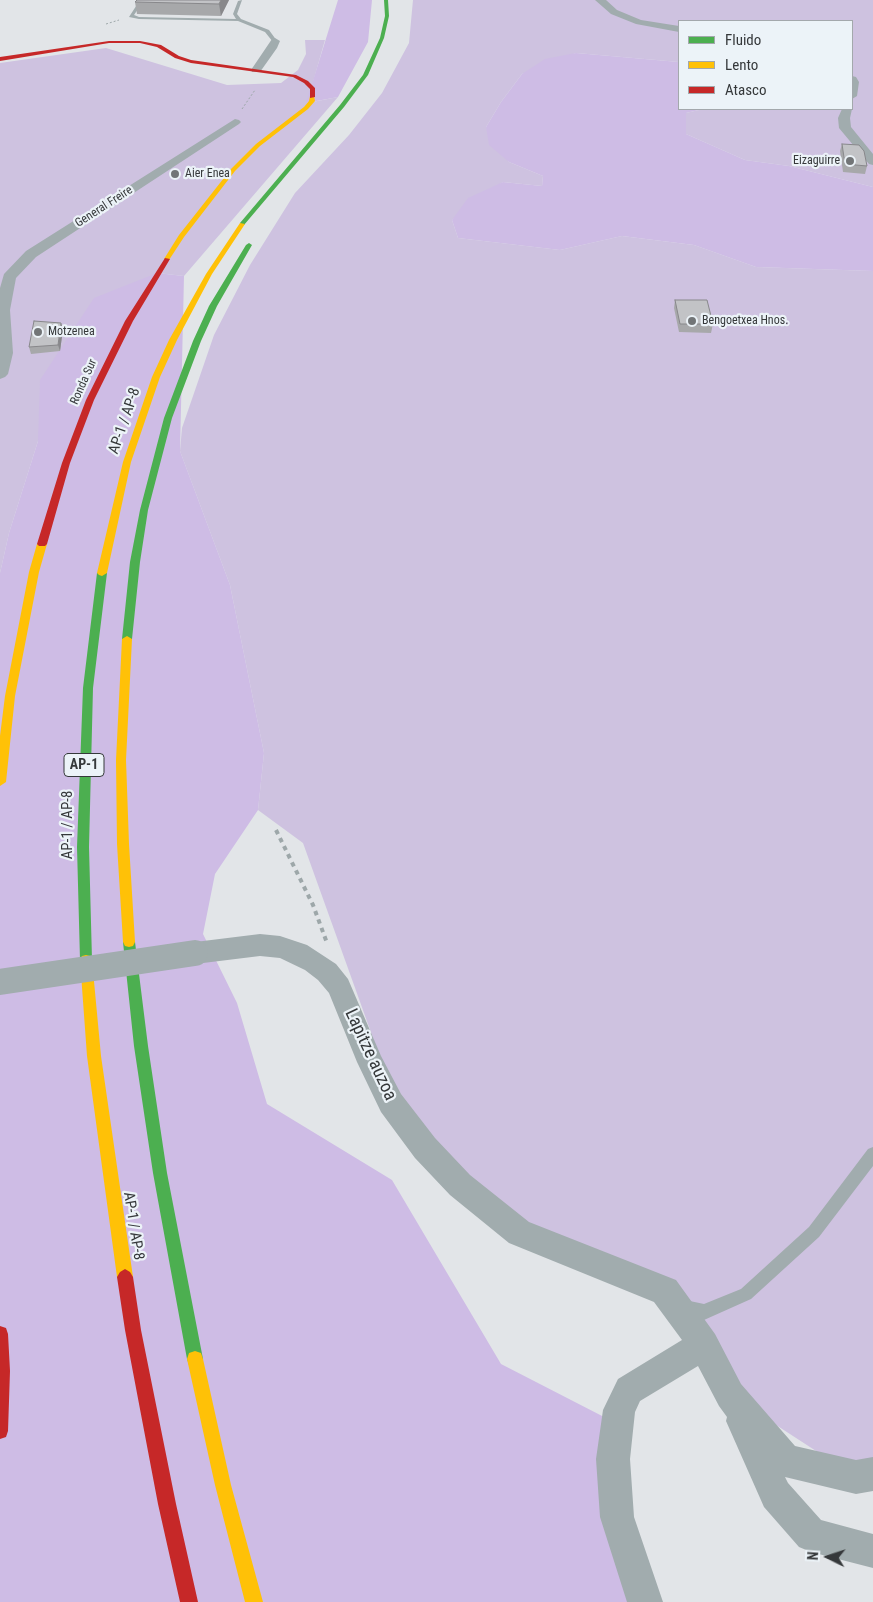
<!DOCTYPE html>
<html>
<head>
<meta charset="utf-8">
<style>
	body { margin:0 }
	#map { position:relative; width:873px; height:1602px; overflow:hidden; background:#e2e5e8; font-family:"Roboto Condensed",sans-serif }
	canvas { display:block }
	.legend { position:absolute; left:678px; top:20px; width:175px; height:90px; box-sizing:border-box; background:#ecf3f8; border:1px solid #a3a8ac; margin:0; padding:6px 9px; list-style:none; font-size:15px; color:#35383a }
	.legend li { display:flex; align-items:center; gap:10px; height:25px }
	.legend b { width:25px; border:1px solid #a3a8ac }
	.north { position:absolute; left:803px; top:1532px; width:50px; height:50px; -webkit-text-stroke:4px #ecf3f8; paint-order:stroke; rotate:274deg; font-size:14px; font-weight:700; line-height:20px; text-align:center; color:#35383a }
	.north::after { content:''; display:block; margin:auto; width:18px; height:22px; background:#35383a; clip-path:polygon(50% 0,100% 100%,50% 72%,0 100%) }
</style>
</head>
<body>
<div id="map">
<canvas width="873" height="1602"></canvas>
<ul class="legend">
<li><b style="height:6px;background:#4caf50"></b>Fluido</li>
<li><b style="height:6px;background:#ffc107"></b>Lento</li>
<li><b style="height:6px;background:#c62828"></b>Atasco</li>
</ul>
<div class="north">N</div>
</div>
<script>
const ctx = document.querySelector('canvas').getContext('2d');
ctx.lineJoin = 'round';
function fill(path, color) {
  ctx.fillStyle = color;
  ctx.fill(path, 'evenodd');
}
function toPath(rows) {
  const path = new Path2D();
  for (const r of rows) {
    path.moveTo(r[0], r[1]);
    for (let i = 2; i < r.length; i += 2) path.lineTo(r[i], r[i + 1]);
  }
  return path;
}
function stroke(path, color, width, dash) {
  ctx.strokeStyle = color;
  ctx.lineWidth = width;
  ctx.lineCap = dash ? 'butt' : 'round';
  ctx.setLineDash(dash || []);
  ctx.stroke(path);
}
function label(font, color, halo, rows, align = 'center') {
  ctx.font = font + ' "Roboto Condensed",sans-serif';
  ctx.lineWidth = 4.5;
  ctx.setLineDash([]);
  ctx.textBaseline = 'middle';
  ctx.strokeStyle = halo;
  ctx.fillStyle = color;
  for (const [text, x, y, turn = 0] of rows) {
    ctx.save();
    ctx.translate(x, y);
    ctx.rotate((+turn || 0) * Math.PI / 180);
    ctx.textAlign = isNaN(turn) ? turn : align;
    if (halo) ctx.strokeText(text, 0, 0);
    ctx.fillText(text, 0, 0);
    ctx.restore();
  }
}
fill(toPath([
	[413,0,873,0,873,187,789,166,745,160,686,134,686,113,703,109,852,109,852,21,679,21,679,62,576,53,522,74,501,102,486,127,509,162,543,176,542,186,503,182,452,220,458,238,560,250,622,236,694,245,756,267,873,271,873,1474,856,1477,730,1395,665,1291,519,1233,391,1103,373,1038,303,843,258,810,264,753,230,585,180,451,182,428,214,335,250,265,295,193,349,135,382,93,409,43],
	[305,40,325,40,307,103,338,97,184,276,157,273,38,441,9,533,0,573,0,63,106,48,227,85,281,83,298,70,306,54]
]), '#cec2e0');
fill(toPath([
	[338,0,372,0,368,42,338,97,306,103],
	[576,53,679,62,679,109,703,109,686,113,686,134,745,160,789,166,873,187,873,271,756,267,694,245,622,236,560,250,458,238,452,220,468,198,503,182,542,186,543,176,509,162,489,145,486,127,501,102,522,74,545,59],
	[157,273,184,276,180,451,230,585,264,753,258,810,215,874,203,934,237,1003,267,1104,392,1180,501,1364,606,1418,645,1602,0,1602,0,573,9,533,38,441,40,380,94,298]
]), '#cebce5');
stroke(toPath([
	[106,24,119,20],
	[242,109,255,90]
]), '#9da7a9', 1, [2, 2]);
stroke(toPath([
	[276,830,313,905,327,943]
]), '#9da7a9', 4, [4.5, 4.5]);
fill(toPath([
	[140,0,144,0,134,15,139,17,236,19,233,14,238,1,242,0,237,14,241,19,269,30,277,41,273,42,265,32,238,21,139,19,129,17,140,0],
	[873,1147,873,1166,819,1237,751,1299,704,1320,680,1313,677,1308,680,1303,685,1300,704,1304,741,1289,809,1227,868,1149,873,1147]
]), '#a1acae');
fill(toPath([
	[595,0,606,0,617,10,641,20,679,26,679,32,636,24,611,14,595,0],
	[275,38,280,41,277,48,260,72,252,72,251,70,272,39,275,38],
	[852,76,856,77,859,82,857,96,852,99,852,76],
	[852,108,852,109,850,118,851,127,873,154,873,165,869,164,839,128,838,118,842,109,852,108],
	[235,119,239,120,241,122,239,124,36,257,16,278,10,310,13,353,8,374,5,377,0,379,0,288,4,274,26,251,235,119],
	[260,934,280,936,307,945,336,964,348,979,381,1056,401,1094,435,1138,470,1175,529,1222,676,1280,715,1334,741,1384,795,1446,856,1460,873,1457,873,1491,856,1494,785,1477,788,1483,821,1520,873,1534,873,1568,811,1552,799,1547,764,1507,726,1421,727,1417,719,1406,698,1366,640,1401,635,1412,630,1459,634,1517,663,1602,627,1602,600,1517,596,1459,603,1410,618,1379,682,1340,654,1302,509,1243,450,1195,415,1158,381,1112,357,1062,329,993,318,980,305,970,280,958,260,956,195,964,186,961,182,953,186,945,195,942,260,934]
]), '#a1acae');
fill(toPath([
	[384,0,388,0,389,16,384,38,368,75,344,107,244,225,240,225,240,223,340,105,363,75,380,38,385,16,384,0],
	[249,243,252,245,217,306,201,341,172,418,148,510,140,562,132,639,131,641,123,641,122,639,130,562,140,510,164,418,193,341,209,306,246,245,249,243],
	[102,570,107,573,93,688,89,847,92,960,90,964,86,965,82,964,80,960,77,847,83,688,97,573,102,570],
	[129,937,133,938,135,942,148,1046,167,1173,203,1359,201,1365,195,1367,189,1365,187,1359,153,1173,134,1046,123,942,125,938,129,937]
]), '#4caf50');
fill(toPath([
	[310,96,314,96,315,101,308,109,260,146,235,171,184,237,169,260,165,260,164,259,179,235,231,169,256,144,304,107,309,101,310,96],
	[240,223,245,224,212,274,177,340,160,377,131,462,107,573,102,576,99,575,97,573,123,462,152,377,169,340,206,274,240,223],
	[42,541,47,544,39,572,15,696,6,782,0,786,0,736,5,696,29,572,37,544,42,541],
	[127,636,132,639,126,760,129,844,135,942,133,946,129,947,125,946,123,942,117,844,116,760,122,639,127,636],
	[86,955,90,956,92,960,101,1056,133,1277,130,1282,125,1285,120,1282,117,1277,87,1056,80,960,82,956,86,955],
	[195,1351,201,1353,203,1359,231,1485,263,1602,245,1602,215,1485,187,1359,189,1353,195,1351]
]), '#ffc107');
fill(toPath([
	[109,41,140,41,161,45,179,56,191,60,296,75,308,81,315,88,315,97,310,98,310,89,304,83,293,77,191,63,175,58,157,47,140,43,109,43,0,61,0,57,109,41],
	[165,258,170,259,133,321,94,400,70,463,47,544,45,546,39,546,37,544,62,463,86,400,125,321,165,258],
	[125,1269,130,1272,133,1277,141,1330,176,1504,198,1602,180,1602,158,1504,125,1330,117,1277,120,1272,125,1269],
	[0,1326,6,1328,8,1334,10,1371,8,1431,6,1437,0,1439,0,1326]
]), '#c62828');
stroke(toPath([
	[0,982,195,953]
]), '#a1acae', 26);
fill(toPath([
	[229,0,221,16,137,14,135,2],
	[842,144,867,166,865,174,843,172,840,151],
	[675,300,713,324,711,333,679,332,674,308],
	[61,323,63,329,60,351,31,354,29,347]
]), '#a7a8aa');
fill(toPath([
	[221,0,229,0,221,16,219,4],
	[61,323,63,329,60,351,58,345]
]), '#88888b');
const building = toPath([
	[137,0,221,0,219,4,135,2,137,0],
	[842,144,859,145,864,151,867,166,845,164,842,144],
	[675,300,707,300,713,324,680,324,675,300],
	[34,321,61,323,58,345,29,347,34,321]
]);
fill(building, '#c2c3c6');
stroke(building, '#88888b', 1);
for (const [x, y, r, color] of [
	[850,161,5,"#727577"],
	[175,174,5,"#727577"],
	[692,321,5,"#727577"],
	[38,332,5,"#727577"]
]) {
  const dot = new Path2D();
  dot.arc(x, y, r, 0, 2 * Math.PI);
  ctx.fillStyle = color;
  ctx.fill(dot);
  stroke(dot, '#ecf3f8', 2);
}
label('12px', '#35383a', '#ecf3f8', [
	["Eizaguirre",840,161,"right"],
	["Aier Enea",185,174],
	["Bengoetxea Hnos.",702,321],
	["Motzenea",48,332]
], 'left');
label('12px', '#35383a', '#ecf3f8', [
	["General Freire",104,207,-33],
	["Ronda Sur",84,382,-66]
]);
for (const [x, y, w] of [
	[84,765,40]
]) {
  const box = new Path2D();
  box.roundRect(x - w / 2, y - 11.5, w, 23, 4);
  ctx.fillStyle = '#ecf3f8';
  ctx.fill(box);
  stroke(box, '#35383a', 1);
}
label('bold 14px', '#35383a', null, [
	["AP-1",84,765]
]);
label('15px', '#35383a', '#ecf3f8', [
	["AP-1 / AP-8",125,421,-71],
	["AP-1 / AP-8",68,825,-90],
	["AP-1 / AP-8",133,1226,81]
]);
label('18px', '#35383a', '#ecf3f8', [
	["Lapitze auzoa",370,1055,65]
]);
</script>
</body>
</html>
